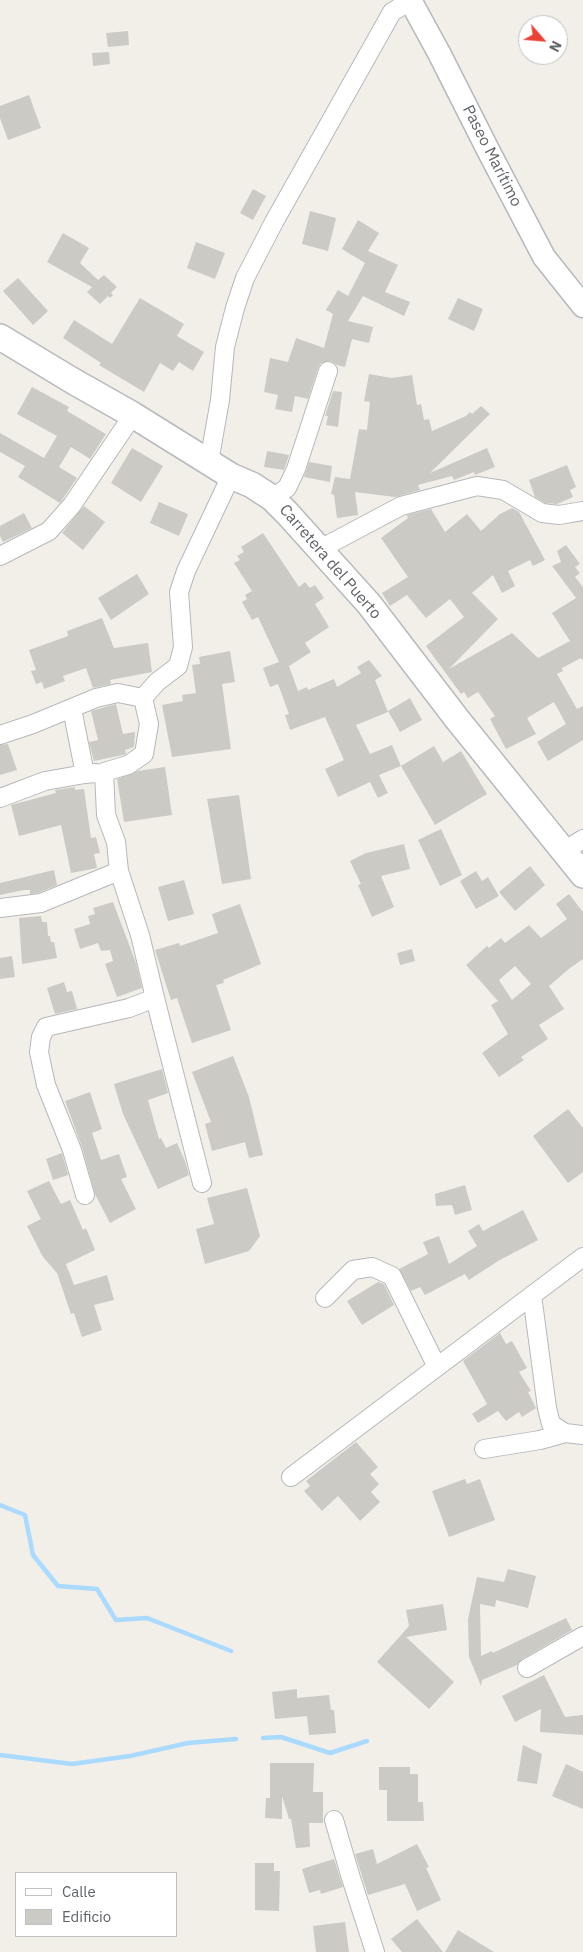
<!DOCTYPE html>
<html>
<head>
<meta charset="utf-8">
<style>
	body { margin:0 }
	#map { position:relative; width:583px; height:1952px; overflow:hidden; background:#f1efe8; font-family:"IBM Plex Sans",sans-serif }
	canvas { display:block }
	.legend { position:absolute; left:15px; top:1872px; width:162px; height:65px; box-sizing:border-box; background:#fff; border:1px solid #bfc1c3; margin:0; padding:6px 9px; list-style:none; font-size:15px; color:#5f6368 }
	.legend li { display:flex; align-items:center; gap:10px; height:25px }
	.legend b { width:25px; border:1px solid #bfc1c3 }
	.north { position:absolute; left:518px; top:15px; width:50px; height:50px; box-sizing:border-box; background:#fff; border:1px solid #bfc1c3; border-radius:50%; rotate:117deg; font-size:14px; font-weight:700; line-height:20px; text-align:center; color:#5f6368 }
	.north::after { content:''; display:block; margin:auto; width:18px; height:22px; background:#ea4335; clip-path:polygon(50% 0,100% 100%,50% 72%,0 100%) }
</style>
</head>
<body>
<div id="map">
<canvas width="583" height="1952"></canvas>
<ul class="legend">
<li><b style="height:6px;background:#fff"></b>Calle</li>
<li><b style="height:14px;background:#cccac5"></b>Edificio</li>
</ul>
<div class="north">N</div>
</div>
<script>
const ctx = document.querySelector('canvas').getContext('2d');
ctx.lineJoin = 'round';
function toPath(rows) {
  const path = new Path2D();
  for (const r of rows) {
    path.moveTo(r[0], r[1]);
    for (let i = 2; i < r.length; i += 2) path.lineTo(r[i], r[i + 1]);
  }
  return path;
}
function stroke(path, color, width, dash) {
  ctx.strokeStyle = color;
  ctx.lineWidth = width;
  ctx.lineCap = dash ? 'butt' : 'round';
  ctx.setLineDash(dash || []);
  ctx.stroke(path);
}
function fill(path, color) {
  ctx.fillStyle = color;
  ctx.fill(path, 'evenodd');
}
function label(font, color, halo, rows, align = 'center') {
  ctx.font = font + ' "IBM Plex Sans",sans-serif';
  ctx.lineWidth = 5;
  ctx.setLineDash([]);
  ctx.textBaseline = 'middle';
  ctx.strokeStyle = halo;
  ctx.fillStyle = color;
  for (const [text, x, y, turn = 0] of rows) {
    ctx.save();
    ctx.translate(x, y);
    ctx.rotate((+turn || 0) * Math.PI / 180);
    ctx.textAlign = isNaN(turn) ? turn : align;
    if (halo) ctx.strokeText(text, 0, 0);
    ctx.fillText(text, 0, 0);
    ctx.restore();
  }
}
stroke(toPath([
	[0,1505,25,1515,33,1555,58,1586,97,1589,116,1620,147,1618,231,1651],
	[263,1738,281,1737,330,1753,367,1741],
	[0,1755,72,1764,130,1756,188,1743,236,1739]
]), '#aadaff', 4.5);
fill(toPath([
	[128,31,129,45,108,47,106,33],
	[109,52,110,64,93,66,92,53],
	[29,95,41,128,8,140,0,118,0,106],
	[253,189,266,196,253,220,240,213],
	[310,211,336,218,328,251,302,244],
	[358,220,379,233,368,251,398,265,385,292,410,302,404,316,363,296,348,321,373,327,369,343,352,339,345,367,337,365,331,361,321,363,318,368,308,399,295,396,292,412,275,409,278,395,264,392,270,358,288,362,296,338,324,348,333,314,326,310,338,290,348,296,365,263,342,249],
	[63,233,89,248,80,263,98,280,104,275,117,287,111,293,113,295,110,298,108,296,100,304,87,292,92,287,47,262],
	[196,242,225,253,215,279,187,268],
	[18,278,48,311,33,325,3,291],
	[140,298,184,324,177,336,204,352,193,371,179,362,173,371,160,363,144,392,99,365,101,363,63,338,74,320,112,344],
	[458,298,483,309,474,331,448,319],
	[369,374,392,378,412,375,417,405,421,404,424,420,429,419,432,431,466,416,470,412,472,414,481,406,490,414,430,473,487,448,495,467,475,475,474,472,454,480,452,476,418,485,420,490,395,497,355,492,358,515,337,518,334,495,331,494,335,477,350,479,359,429,367,430,370,402,364,401],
	[32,387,69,407,67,411,106,434,90,459,71,447,59,467,77,478,60,503,18,477,25,466,0,452,0,433,44,458,57,436,17,414],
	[333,391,342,392,338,427,326,425,328,416,325,416],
	[132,448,163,466,141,502,111,483],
	[267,451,289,455,284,470,264,467],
	[309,462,332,466,330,482,304,477],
	[567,465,576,487,570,490,573,497,557,504,545,503,535,497,529,480],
	[159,502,188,514,179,536,150,523],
	[84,506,105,522,83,550,62,533],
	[512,508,519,512,545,560,533,566,530,560,508,571,515,586,502,593,493,575,472,593,498,619,449,669,512,633,538,658,570,641,552,613,576,598,552,566,561,562,557,551,566,545,580,564,575,567,580,573,575,577,583,587,583,661,581,658,562,668,563,671,557,674,577,709,583,706,583,740,548,761,537,742,566,724,554,702,527,718,536,734,506,749,490,719,495,716,478,692,468,698,464,692,461,694,426,646,464,617,450,599,426,618,407,595,390,606,382,593,408,577,381,538,408,518,407,515,431,509,445,532,467,514,481,531,500,514],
	[24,513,32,528,3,542,0,536,0,526],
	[263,533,299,587,305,582,310,588,315,585,324,598,315,604,329,627,305,643,311,652,289,666,298,691,307,687,308,690,334,679,337,687,361,673,357,667,369,660,382,676,375,680,388,712,356,725,370,754,392,745,401,766,379,775,388,793,378,798,370,782,338,797,325,769,344,760,325,717,290,730,285,715,289,714,278,684,270,687,263,668,279,662,258,617,252,620,242,602,247,599,245,595,252,591,234,563,240,560,237,556,244,552,241,547],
	[137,574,149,594,111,620,98,598],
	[102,618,114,648,148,643,152,672,110,680,111,684,93,688,86,668,63,676,65,681,44,689,42,682,36,684,31,671,36,670,29,650,68,636,67,631],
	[230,651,235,682,222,684,231,749,172,757,162,705,183,701,182,695,196,693,192,665,200,664,199,657],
	[410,698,422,720,400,732,388,711],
	[116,704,123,734,135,732,134,747,125,750,126,754,123,755,94,761,89,742,98,740,91,711],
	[8,744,17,770,0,775,0,745],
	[434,746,443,762,461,751,487,794,435,825,401,766],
	[165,767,172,815,124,822,117,779,138,771],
	[75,787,75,790,84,789,91,838,96,837,100,853,94,854,97,868,71,873,61,825,19,836,11,805,56,793,55,790],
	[239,795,251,879,222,884,207,799],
	[441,829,462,875,440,886,418,840],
	[404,844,410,869,381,876,394,907,372,917,358,885,361,884,350,861,366,853],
	[530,866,545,885,515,911,499,892],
	[54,870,57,885,38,893,30,894,30,890,24,890,0,895,0,883],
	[476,871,482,881,488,877,499,896,476,909,460,881],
	[184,880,194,914,168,921,158,887],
	[569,894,583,912,583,959,570,968,549,986,564,1009,539,1025,548,1039,521,1057,524,1060,499,1077,482,1053,508,1034,491,1005,498,1001,466,965,487,946,489,948,501,938,505,943,529,925,541,938,567,919,556,904],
	[515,966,531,984,512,1000,499,980],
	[113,902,136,963,142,988,117,997,105,964,113,961,110,950,101,951,98,943,80,949,74,929,90,924,88,916,95,914,93,908],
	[240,904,261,964,223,980,224,983,216,985,231,1030,192,1043,177,998,171,1000,155,950,179,943,180,946,218,933,212,914],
	[41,916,42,922,47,922,48,936,50,936,51,942,54,942,57,958,22,964,19,918],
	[412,949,415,961,400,965,397,953],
	[12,956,15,977,0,979,0,958],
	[64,982,67,992,72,991,77,1009,55,1014,47,988],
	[233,1056,249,1097,263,1155,249,1158,245,1142,212,1151,205,1124,211,1122,192,1072],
	[162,1069,168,1093,148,1100,159,1139,161,1138,166,1148,177,1143,185,1161,189,1175,158,1189,123,1114,114,1084],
	[90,1092,102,1129,92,1133,101,1160,119,1154,127,1177,121,1179,136,1209,110,1223,95,1194,82,1147,65,1101],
	[568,1109,583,1128,583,1172,568,1183,533,1136],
	[62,1153,68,1175,53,1180,46,1159],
	[49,1181,61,1204,70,1200,83,1230,86,1228,95,1250,66,1264,74,1285,107,1275,114,1300,94,1305,102,1330,82,1337,74,1313,71,1314,57,1273,43,1257,27,1226,41,1219,27,1191],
	[465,1185,472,1210,455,1215,452,1205,436,1206,435,1194],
	[247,1188,260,1236,249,1251,205,1264,196,1229,214,1224,207,1198],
	[523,1210,538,1240,498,1261,469,1280,465,1274,425,1295,420,1287,411,1291,399,1269,428,1254,423,1242,439,1236,449,1264,477,1246,468,1231,479,1224,483,1231],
	[378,1282,384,1284,394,1305,362,1325,347,1301],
	[500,1333,506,1344,512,1341,527,1368,519,1372,531,1391,528,1392,536,1408,522,1417,519,1412,506,1421,498,1411,478,1423,472,1414,487,1404,463,1361],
	[356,1442,378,1467,370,1474,379,1484,371,1492,380,1502,360,1521,338,1496,322,1511,304,1491,310,1486,306,1481],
	[465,1479,467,1484,480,1479,495,1520,449,1537,432,1491],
	[508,1569,536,1576,528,1608,496,1600,495,1607,480,1604,481,1656,492,1651,493,1653,566,1618,572,1630,522,1659,517,1665,482,1680,481,1686,469,1657,468,1619,477,1577,504,1582],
	[443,1604,447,1630,406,1637,454,1682,429,1709,377,1662,409,1626,406,1610],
	[544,1675,565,1717,583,1715,583,1735,540,1732,541,1709,515,1722,502,1696],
	[297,1689,297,1698,329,1695,331,1710,334,1710,336,1733,309,1735,307,1716,275,1719,272,1692],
	[523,1745,542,1754,537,1784,517,1781],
	[270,1763,314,1763,313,1792,323,1792,323,1823,309,1823,310,1847,296,1848,291,1819,289,1819,282,1796,282,1819,265,1818,266,1798,270,1798],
	[566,1764,583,1772,583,1809,552,1796],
	[379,1767,410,1767,410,1774,418,1774,418,1802,423,1802,424,1821,387,1821,387,1790,379,1790],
	[417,1844,429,1867,426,1868,441,1900,417,1911,405,1884,368,1895,355,1854,373,1849,377,1864],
	[334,1859,343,1887,321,1894,320,1890,309,1893,302,1869],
	[255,1863,274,1863,274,1871,280,1871,279,1911,255,1910],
	[417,1919,443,1952,402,1952,391,1939],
	[345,1922,349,1952,316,1952,313,1926],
	[458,1930,494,1952,445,1952]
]), '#cccac5');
const minor = toPath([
	[209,462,220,400,225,347,235,308,245,278,274,222,392,12,410,1],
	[272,498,287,488,296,469,328,371],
	[320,549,401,506,477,486,503,490,542,513,559,515,583,511],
	[0,556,49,531,72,505,133,415],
	[72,709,85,774,96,773],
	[0,735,33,724,96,698,118,693,143,698],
	[0,798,45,781,85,774],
	[564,851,583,839],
	[0,908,41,903,119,871],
	[155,998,202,1183],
	[85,1195,72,1150,46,1085,39,1052,41,1037,46,1027,129,1008,155,998,140,935,119,871,116,842,106,815,104,772,128,765,144,754,149,724,143,698,157,682,178,666,183,647,179,592,186,571,231,476],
	[532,1295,547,1408,551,1424,565,1433,583,1435],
	[325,1298,353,1270,372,1267,392,1276,437,1367],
	[484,1449,540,1440,565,1433],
	[291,1477,583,1257],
	[527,1668,583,1636],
	[334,1820,351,1878,375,1952]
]);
const tertiary = toPath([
	[410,0,439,53,488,150,544,257,583,306]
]);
const secondary = toPath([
	[0,337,73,381,133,415,231,476,252,485,272,498,287,513,369,604,457,719,583,875]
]);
stroke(minor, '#b5b8bc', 20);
stroke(tertiary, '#b5b8bc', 25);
stroke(secondary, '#b6babf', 28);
stroke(minor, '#fff', 18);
stroke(tertiary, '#fff', 22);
stroke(secondary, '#fff', 25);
label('16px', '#5f6368', '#fff', [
	["Paseo Marítimo",492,156,63],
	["Carretera del Puerto",330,562,49]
]);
</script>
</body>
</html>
